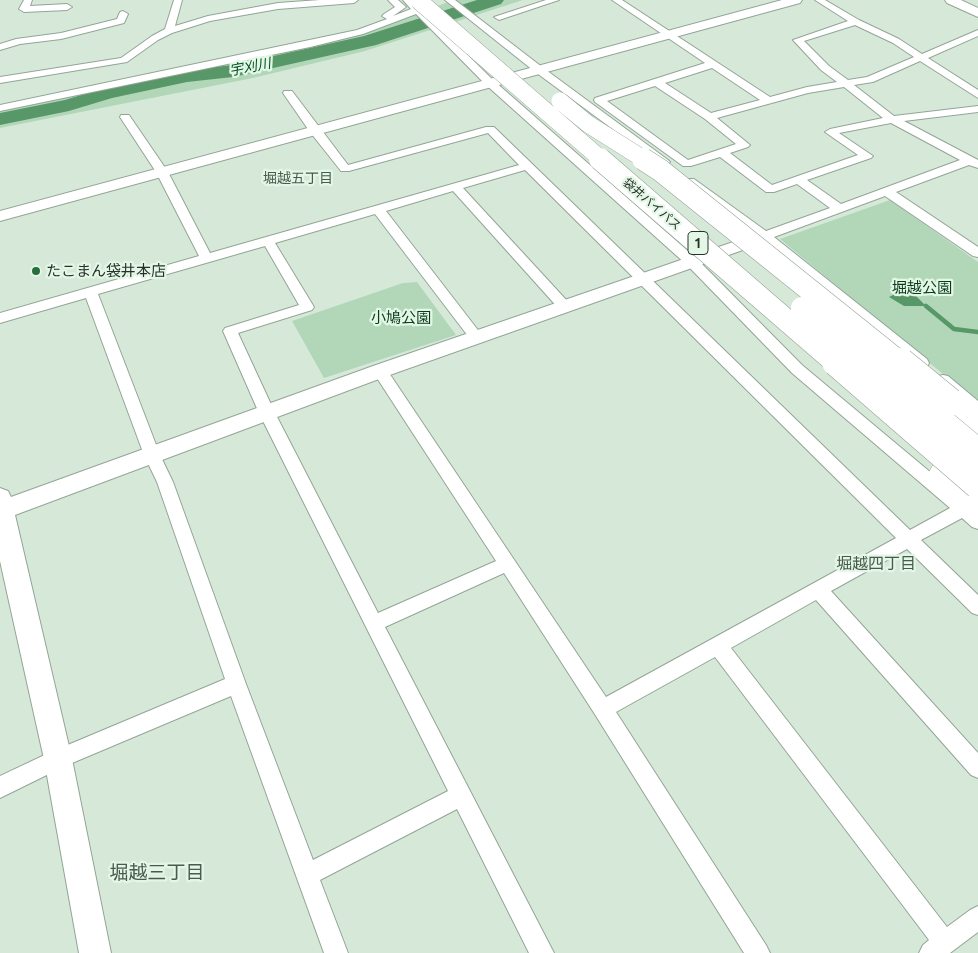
<!DOCTYPE html>
<html>
<head>
<meta charset="utf-8">
<style>
	body { margin:0 }
	canvas { display:block; background:#d6e9d9 }
</style>
</head>
<body>
<canvas width="978" height="953"></canvas>
<script>
const ctx = document.querySelector('canvas').getContext('2d');
ctx.lineJoin = 'round';
function fill(path, color) {
  ctx.fillStyle = color;
  ctx.fill(path, 'evenodd');
}
function toPath(rows) {
  const path = new Path2D();
  for (const r of rows) {
    path.moveTo(r[0], r[1]);
    for (let i = 2; i < r.length; i += 2) path.lineTo(r[i], r[i + 1]);
  }
  return path;
}
function stroke(path, color, width, dash) {
  ctx.strokeStyle = color;
  ctx.lineWidth = width;
  ctx.lineCap = dash ? 'butt' : 'round';
  ctx.setLineDash(dash || []);
  ctx.stroke(path);
}
function label(font, color, halo, rows, align = 'center') {
  ctx.font = font + ' Ubuntu,"Noto Sans JP",sans-serif';
  ctx.lineWidth = 4.5;
  ctx.setLineDash([]);
  ctx.textBaseline = 'middle';
  ctx.strokeStyle = halo;
  ctx.fillStyle = color;
  for (const [text, x, y, turn = 0] of rows) {
    ctx.save();
    ctx.translate(x, y);
    ctx.rotate((+turn || 0) * Math.PI / 180);
    ctx.textAlign = isNaN(turn) ? turn : align;
    if (halo) ctx.strokeText(text, 0, 0);
    ctx.fillText(text, 0, 0);
    ctx.restore();
  }
}
fill(toPath([
	[454,0,523,0,365,51,253,78,0,128,0,109,368,31],
	[890,200,978,262,978,403,780,239],
	[417,282,456,335,324,378,292,321,403,283]
]), '#b1d7b8');
fill(toPath([
	[897,293,913,293,926,306,904,306,889,297]
]), '#589767');
stroke(toPath([
	[926,306,954,329,978,332]
]), '#589767', 4.5);
fill(toPath([
	[477,0,504,0,501,4,376,45,233,77,187,82,112,98,69,111,0,125,0,113,65,100,107,87,187,70,233,65,364,36,477,0]
]), '#589767');
const street = toPath([
	[24,0,32,0,30,6,67,4,72,7,67,10,24,12,19,9,24,0],
	[174,0,182,0,175,26,208,16,278,3,320,0,358,0,354,3,278,9,210,21,172,33,158,40,127,62,0,83,0,77,121,58,152,36,165,29,174,0],
	[388,0,398,0,406,7,393,16,411,9,403,0,412,0,493,80,697,259,802,365,978,512,978,529,972,527,962,518,921,540,978,595,978,615,972,613,907,549,831,591,978,753,978,778,971,775,816,600,731,648,947,927,970,910,978,906,978,932,950,953,919,953,923,945,929,940,715,657,616,712,766,945,770,953,744,953,596,716,504,573,385,627,554,953,529,953,457,809,320,880,348,953,324,953,231,696,65,766,0,798,0,776,51,752,225,679,157,482,144,455,86,298,0,323,0,313,199,256,156,172,120,117,121,115,129,115,168,172,210,253,519,165,488,133,349,171,341,171,310,132,283,93,284,91,292,91,348,165,486,127,494,127,910,530,950,508,792,373,687,265,485,84,416,14,363,34,310,47,0,111,0,105,357,30,387,19,382,16,384,14,395,7,388,0],
	[525,170,896,538,606,697,385,367,380,366,375,367,373,371,375,375,496,561,378,613,275,413,238,333,312,310,314,307,275,243,375,214,471,340,481,340,483,337,481,334,386,211,453,191,560,310,570,310,572,307,570,304,463,188,525,170],
	[265,246,299,305,225,328,223,331,259,413,448,791,313,860,246,684,173,482,160,455,98,294,265,246],
	[445,0,455,0,542,67,668,160,670,162,668,164,660,164,534,71,445,0],
	[546,0,559,0,499,20,494,17,546,0],
	[612,0,622,0,770,97,807,87,837,82,821,70,793,40,848,21,815,0,825,0,859,20,899,39,922,54,978,30,978,36,928,58,978,90,978,98,920,61,873,82,854,85,894,116,978,106,978,112,904,121,978,160,978,168,969,165,896,192,978,247,978,257,973,256,885,196,774,237,927,359,929,363,927,367,917,367,761,239,684,181,686,179,694,179,766,231,830,208,797,184,774,192,766,192,720,157,691,166,683,166,595,102,594,100,595,98,705,63,612,0],
	[855,25,893,43,914,57,867,77,848,80,829,66,804,41,855,25],
	[712,68,760,100,711,113,665,83,712,68],
	[655,86,705,119,736,144,688,160,607,101,655,86],
	[844,87,883,118,830,129,825,132,858,155,772,185,730,153,748,147,750,145,717,118,808,93,844,87],
	[891,123,960,160,841,204,807,180,871,158,873,156,839,133,891,123],
	[123,11,128,14,124,23,61,39,20,44,0,50,0,44,16,39,61,33,117,19,120,12,123,11],
	[943,375,948,376,978,401,978,415,973,413,938,384,936,380,938,376,943,375]
]);
const secondary = toPath([
	[782,0,802,0,800,3,0,221,0,211,782,0],
	[945,0,961,0,978,8,978,17,947,3,945,0],
	[765,231,771,232,774,236,771,240,387,376,15,515,72,759,111,953,79,953,44,759,0,561,0,488,8,491,11,497,373,366,765,231]
]);
const highway = toPath([
	[950,393,959,395,978,410,978,434,969,431,941,409,937,402,941,395,950,393],
	[943,461,953,465,978,486,978,513,968,510,933,479,929,472,933,465,943,461]
]);
stroke(street, '#93a596', 2);
stroke(secondary, '#93a596', 2);
stroke(highway, '#93a596', 1);
fill(street, '#fff');
fill(secondary, '#fff');
fill(highway, '#fff');
const highwayBridgeFar2 = toPath([
	[418,0,602,160],
	[560,101,588,124,645,160]
]);
const highwayBridgeFar1 = toPath([
	[600,159,837,364],
	[643,159,660,170,902,364],
	[802,308,870,364]
]);
const highwayBridge = toPath([
	[836,362,978,485],
	[868,362,978,453],
	[901,362,950,402]
]);
stroke(highwayBridgeFar2, '#93a596', 18, []);
stroke(highwayBridgeFar1, '#93a596', 23, []);
stroke(highwayBridge, '#93a596', 29, []);
stroke(highwayBridgeFar2, '#fff', 17);
stroke(highwayBridgeFar1, '#fff', 22);
stroke(highwayBridge, '#fff', 28);
for (const [x, y, r, color] of [
	[36,271,5,"#266f3c"]
]) {
  const dot = new Path2D();
  dot.arc(x, y, r, 0, 2 * Math.PI);
  ctx.fillStyle = color;
  ctx.fill(dot);
  stroke(dot, '#e3f7e6', 2);
}
label('12px', '#28302a', '#e3f7e6', [
	["袋井バイパス",652,204,41]
]);
label('italic 14px', '#004e20', '#e3f7e6', [
	["宇刈川",250,67,-11]
]);
label('14px', '#4a5a4d', '#e3f7e6', [
	["堀越五丁目",298,178]
]);
for (const [x, y, w] of [
	[698,243,20]
]) {
  const box = new Path2D();
  box.roundRect(x - w / 2, y - 11.5, w, 23, 4);
  ctx.fillStyle = '#e3f7e6';
  ctx.fill(box);
  stroke(box, '#28302a', 1);
}
label('bold 14px', '#28302a', null, [
	["1",698,243]
]);
label('15px', '#28302a', '#e3f7e6', [
	["たこまん袋井本店",46,271]
], 'left');
label('15px', '#093b1a', '#e3f7e6', [
	["堀越公園",922,288],
	["小鳩公園",401,318]
]);
label('16px', '#4a5a4d', '#e3f7e6', [
	["堀越四丁目",876,564]
]);
label('19px', '#4a5a4d', '#e3f7e6', [
	["堀越三丁目",157,873]
]);
</script>
</body>
</html>
